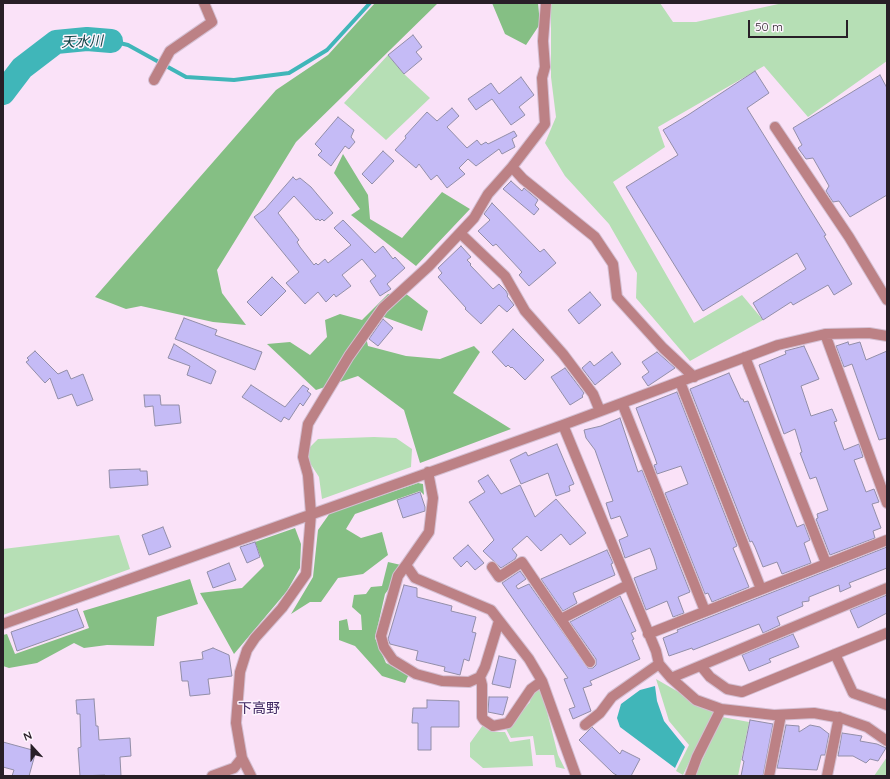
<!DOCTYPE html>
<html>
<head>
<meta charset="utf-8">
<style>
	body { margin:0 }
	#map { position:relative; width:890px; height:779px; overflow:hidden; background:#fae2f8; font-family:Quicksand,sans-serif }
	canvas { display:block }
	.frame { position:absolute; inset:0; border:4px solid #281f27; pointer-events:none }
	.north { position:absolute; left:12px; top:727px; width:40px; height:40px; -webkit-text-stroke:3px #fef5fe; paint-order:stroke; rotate:339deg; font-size:11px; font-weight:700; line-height:16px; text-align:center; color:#281f27 }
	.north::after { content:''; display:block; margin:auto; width:14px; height:18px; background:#281f27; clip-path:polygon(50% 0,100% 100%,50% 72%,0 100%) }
	.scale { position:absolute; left:748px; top:20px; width:100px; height:18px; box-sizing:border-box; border:2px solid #281f27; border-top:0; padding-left:5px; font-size:12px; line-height:14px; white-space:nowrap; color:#281f27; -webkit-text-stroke:3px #fef5fe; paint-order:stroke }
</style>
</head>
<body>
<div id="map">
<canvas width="890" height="779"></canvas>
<div class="frame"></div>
<div class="north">N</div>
<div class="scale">50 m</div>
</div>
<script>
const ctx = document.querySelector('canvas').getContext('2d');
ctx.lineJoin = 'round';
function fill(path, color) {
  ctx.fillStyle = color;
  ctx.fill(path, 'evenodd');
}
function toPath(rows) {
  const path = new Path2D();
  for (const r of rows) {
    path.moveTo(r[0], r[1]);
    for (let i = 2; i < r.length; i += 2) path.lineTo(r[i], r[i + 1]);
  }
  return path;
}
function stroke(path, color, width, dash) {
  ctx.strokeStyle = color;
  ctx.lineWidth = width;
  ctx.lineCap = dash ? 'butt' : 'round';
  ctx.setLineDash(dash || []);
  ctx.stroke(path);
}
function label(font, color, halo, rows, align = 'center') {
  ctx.font = font + ' Quicksand,"Noto Sans JP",sans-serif';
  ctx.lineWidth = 3;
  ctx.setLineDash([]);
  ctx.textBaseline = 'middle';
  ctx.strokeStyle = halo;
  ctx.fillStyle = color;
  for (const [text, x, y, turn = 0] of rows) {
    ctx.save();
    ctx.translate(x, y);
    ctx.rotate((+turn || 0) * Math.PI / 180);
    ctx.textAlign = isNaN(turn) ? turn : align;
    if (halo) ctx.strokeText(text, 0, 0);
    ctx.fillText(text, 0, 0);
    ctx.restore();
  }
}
fill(toPath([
	[551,3,660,3,673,22,696,22,783,3,887,3,887,61,808,117,764,66,658,127,665,147,613,182,694,323,742,295,763,320,690,361,636,298,637,273,609,224,565,176,545,143,556,117,551,77],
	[388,55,404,74,430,98,386,140,344,103],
	[374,437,396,438,412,449,411,467,322,499,319,477,308,460,308,449,318,439],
	[119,535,130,569,3,615,3,549],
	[656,679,722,717,749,722,738,776,695,776,714,734,700,740,683,775,676,771,689,745,669,721],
	[541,688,558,755,565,769,556,767,554,755,536,755,533,736,511,738,505,727,511,724,530,702,531,694],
	[483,725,493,732,505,732,510,742,530,739,533,766,483,768,470,757,470,743],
	[887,757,887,776,874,776]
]), '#b6dfb5');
fill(toPath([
	[375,3,438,3,296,142,217,270,222,293,246,325,213,322,141,306,126,309,95,297,276,90,328,55],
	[492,3,538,3,540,24,526,45,505,34],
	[343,154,368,195,370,219,402,238,442,192,470,209,416,266,351,215,360,209,334,173],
	[405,293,428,311,422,331,384,317,371,321,365,333,368,346,406,356,440,359,474,346,480,352,453,393,511,429,420,463,404,410,358,376,316,390,267,344,290,342,310,355,327,337,325,320,340,314,362,320,388,294],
	[418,483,423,484,424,495,420,491,355,514,346,529,361,538,382,532,388,555,363,574,338,578,321,602,310,602,291,614,313,577,318,530,330,513],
	[295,528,301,544,300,568,287,591,234,654,200,593,242,588,264,566,255,542],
	[388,562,401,565,398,576,385,594,375,638,386,663,409,674,405,683,382,676,355,646,339,640,339,621,347,619,349,630,362,630,361,615,352,607,354,595,366,594,371,587,382,586],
	[190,579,198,604,157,617,154,646,107,645,84,648,74,643,37,663,9,668,3,666,3,635,7,634,15,654,89,628,83,611]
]), '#85bf84');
fill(toPath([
	[655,686,657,701,664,721,685,747,675,768,620,727,617,718,621,704,640,690]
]), '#40b6b9');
stroke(toPath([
	[111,41,128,45,186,77,234,80,289,73,327,50,370,3]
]), '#40b6b9', 4);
stroke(toPath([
	[3,93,22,68,56,42,87,39,111,41]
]), '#40b6b9', 24);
const building = toPath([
	[413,35,422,47,416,52,422,59,404,74,388,55,413,35],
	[755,71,769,93,747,108,826,235,824,236,852,284,834,295,828,285,793,305,791,302,763,320,753,303,806,269,797,253,703,311,626,187,678,155,663,130,688,115,755,71],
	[880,75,887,88,887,195,850,217,839,201,833,202,826,191,829,186,813,158,806,159,798,148,802,145,793,128,880,75],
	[521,77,534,95,519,107,525,115,511,125,492,99,476,110,468,99,491,83,499,94,521,77],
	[452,108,459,116,447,127,467,148,477,140,481,145,486,142,488,144,514,131,517,136,512,139,515,147,502,154,499,149,476,166,468,159,459,168,465,174,447,188,437,175,431,180,419,164,416,168,395,150,406,138,405,136,427,112,437,121,452,108],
	[338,117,354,130,351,137,355,142,349,149,345,146,331,166,318,155,322,151,315,144,338,117],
	[383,151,394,161,372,184,362,174,383,151],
	[293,177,296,180,300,178,311,187,333,213,324,221,322,219,320,221,318,219,316,220,294,196,278,213,299,240,297,242,300,247,314,265,316,263,318,265,325,259,328,263,351,245,334,228,343,220,375,253,383,246,393,259,395,257,405,268,387,284,391,289,380,296,370,281,376,276,362,259,342,275,351,286,336,297,334,294,326,302,318,292,305,304,286,283,299,272,254,217,265,209,293,177],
	[511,181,522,191,524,188,538,200,535,205,539,209,534,215,503,189,511,181],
	[492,203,540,252,544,249,556,263,529,286,519,275,522,272,496,244,493,246,478,231,490,220,484,214,492,203],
	[461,246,471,257,467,260,471,264,470,265,493,289,499,284,506,291,508,295,507,296,514,305,507,312,499,305,481,324,465,309,466,308,438,277,442,273,438,268,461,246],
	[272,277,286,291,261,316,247,302,272,277],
	[590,292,601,305,579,324,568,310,590,292],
	[184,318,217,330,215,335,262,352,255,370,175,339,184,318],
	[383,319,393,328,378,346,369,339,383,319],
	[513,329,544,360,525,380,512,367,511,368,508,365,506,367,492,352,513,329],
	[848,342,849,345,860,342,866,360,887,351,887,438,879,440,852,364,844,367,836,346,848,342],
	[174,344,216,371,211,384,187,375,190,366,168,358,174,344],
	[804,346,819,379,801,386,811,416,832,409,837,421,834,422,844,450,859,444,863,457,854,460,866,492,874,489,879,502,872,504,881,528,873,531,875,538,830,555,816,519,818,518,817,514,828,510,816,477,810,479,800,453,802,452,795,429,784,434,759,365,786,354,785,351,804,346],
	[35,351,58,374,67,370,71,379,83,374,93,400,77,406,72,394,58,399,50,378,45,383,26,362,29,360,27,358,35,351],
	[612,352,621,364,595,385,582,368,590,361,594,366,612,352],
	[657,352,675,368,648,386,642,377,649,372,642,362,657,352],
	[565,368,584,393,582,396,583,397,570,405,551,377,565,368],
	[729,373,741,399,743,399,744,402,748,401,797,527,804,524,810,540,804,543,811,563,782,574,777,562,763,567,755,547,752,541,750,542,690,389,729,373],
	[251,385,285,407,303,385,309,389,307,391,311,394,303,406,300,403,289,420,284,417,281,422,242,397,251,385],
	[677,392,737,546,733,548,749,587,712,602,708,593,705,594,665,493,688,484,681,466,657,474,654,465,657,464,655,458,636,408,677,392],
	[144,395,160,395,161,405,179,405,181,423,155,426,153,406,145,407,144,395],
	[620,418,638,472,642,470,690,592,678,597,684,613,673,617,667,601,646,610,634,578,657,569,654,558,650,548,625,558,619,540,628,536,620,516,611,519,606,503,613,501,595,450,586,438,584,430,601,426,620,418],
	[557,444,574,484,569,486,570,491,556,496,548,473,521,484,510,460,526,452,528,456,557,444],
	[140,469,140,471,147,471,148,485,110,488,109,470,140,469],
	[488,475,501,494,520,485,535,517,556,499,586,533,570,545,561,534,541,551,527,536,512,549,517,555,515,559,501,568,483,551,494,540,469,502,485,492,478,481,488,475],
	[420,492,425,507,425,511,403,518,397,500,420,492],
	[163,527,171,547,149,555,142,535,163,527],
	[255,542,260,557,247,563,240,547,255,542],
	[468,545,484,563,475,570,467,561,461,567,453,558,468,545],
	[887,547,887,568,849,583,851,587,840,592,839,585,809,597,809,601,802,602,803,606,777,617,780,625,763,633,759,624,693,650,692,648,669,656,663,638,678,632,677,630,887,547],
	[607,550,613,563,611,564,615,575,573,593,577,603,563,611,541,579,607,550],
	[229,563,236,580,213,588,207,572,229,563],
	[520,571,526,579,516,586,518,589,529,584,588,668,593,668,596,665,596,659,570,622,620,596,636,631,631,633,634,639,632,640,640,659,590,681,592,685,583,688,591,711,573,719,569,709,575,707,564,679,568,678,502,583,520,571],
	[404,585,417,588,417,597,452,606,451,611,476,617,472,632,476,633,469,661,464,659,460,675,444,671,445,667,416,660,418,651,390,644,388,639,404,585],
	[887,595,887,613,858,628,850,610,887,595],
	[77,609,84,627,17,651,11,632,77,609],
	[793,634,799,647,769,659,771,662,749,671,742,655,793,634],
	[213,648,229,655,232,676,208,679,210,694,190,696,188,681,182,681,180,662,203,659,202,652,213,648],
	[499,656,516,660,510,688,492,684,499,656],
	[489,697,508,697,503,715,488,712,489,697],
	[94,699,96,726,98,726,99,740,130,738,131,756,120,757,121,776,106,776,105,775,80,776,78,748,81,747,80,714,77,714,76,700,94,699],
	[427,700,459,701,459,727,431,727,431,750,418,750,418,723,412,723,413,708,427,708,427,700],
	[750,720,773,724,763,776,741,776,744,761,742,760,750,720],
	[786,725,799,726,799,732,810,725,820,727,829,734,825,755,821,755,817,770,777,768,786,725],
	[592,727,620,754,622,750,640,759,631,776,618,776,613,773,579,740,592,727],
	[842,733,862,736,860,741,877,744,886,748,878,761,870,759,866,763,853,756,838,756,842,733],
	[3,742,36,751,29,776,12,776,14,770,3,767,3,742]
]);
fill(building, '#c5bbf6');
stroke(building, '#928ea8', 1);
const minor = toPath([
	[546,3,543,41,545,67,542,78,545,124,512,167,523,179,595,237,613,264,617,297,663,348,694,377],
	[154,80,170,51,212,22,204,3],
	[775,127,849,237,887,300],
	[460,233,505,276,525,311,563,354,593,394,600,411],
	[825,334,887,503],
	[745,357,826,563],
	[680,382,761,589],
	[622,403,705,611],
	[563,425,656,651,659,664,671,678,696,700,721,709,774,715,814,713,841,718,867,727,887,741],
	[428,472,433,498,429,532,406,565,415,578,491,610,529,659,542,681,576,776],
	[406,565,398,576,381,636,384,647,393,660,416,674,442,681,469,682,480,677,485,667,499,621],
	[492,567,499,577,522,562,590,662],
	[561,619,628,585],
	[3,624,563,425,778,345,825,334,869,333,887,336],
	[648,634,887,540],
	[835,654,853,693,887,705],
	[701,666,710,677,727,689,742,692,887,633],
	[480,677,482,685,482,717,484,720,493,726,508,723,531,689,542,681],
	[671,678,887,588],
	[585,725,600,713,612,697,659,664],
	[212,776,234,768,242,758],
	[251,776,242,758,236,723,240,672,247,650,255,638,282,608,306,574,311,514,308,475,303,457,308,424,349,356,383,308,429,266,474,218,488,194,512,167],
	[690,776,697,757,721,709],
	[769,776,781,715],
	[827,776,839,717]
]);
stroke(minor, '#d4bfd2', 12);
stroke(minor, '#bc8185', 10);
label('italic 14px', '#124647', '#fef5fe', [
	["天水川",82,42,-2]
]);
label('14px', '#3d2660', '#fef5fe', [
	["下高野",259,709]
]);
</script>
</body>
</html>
